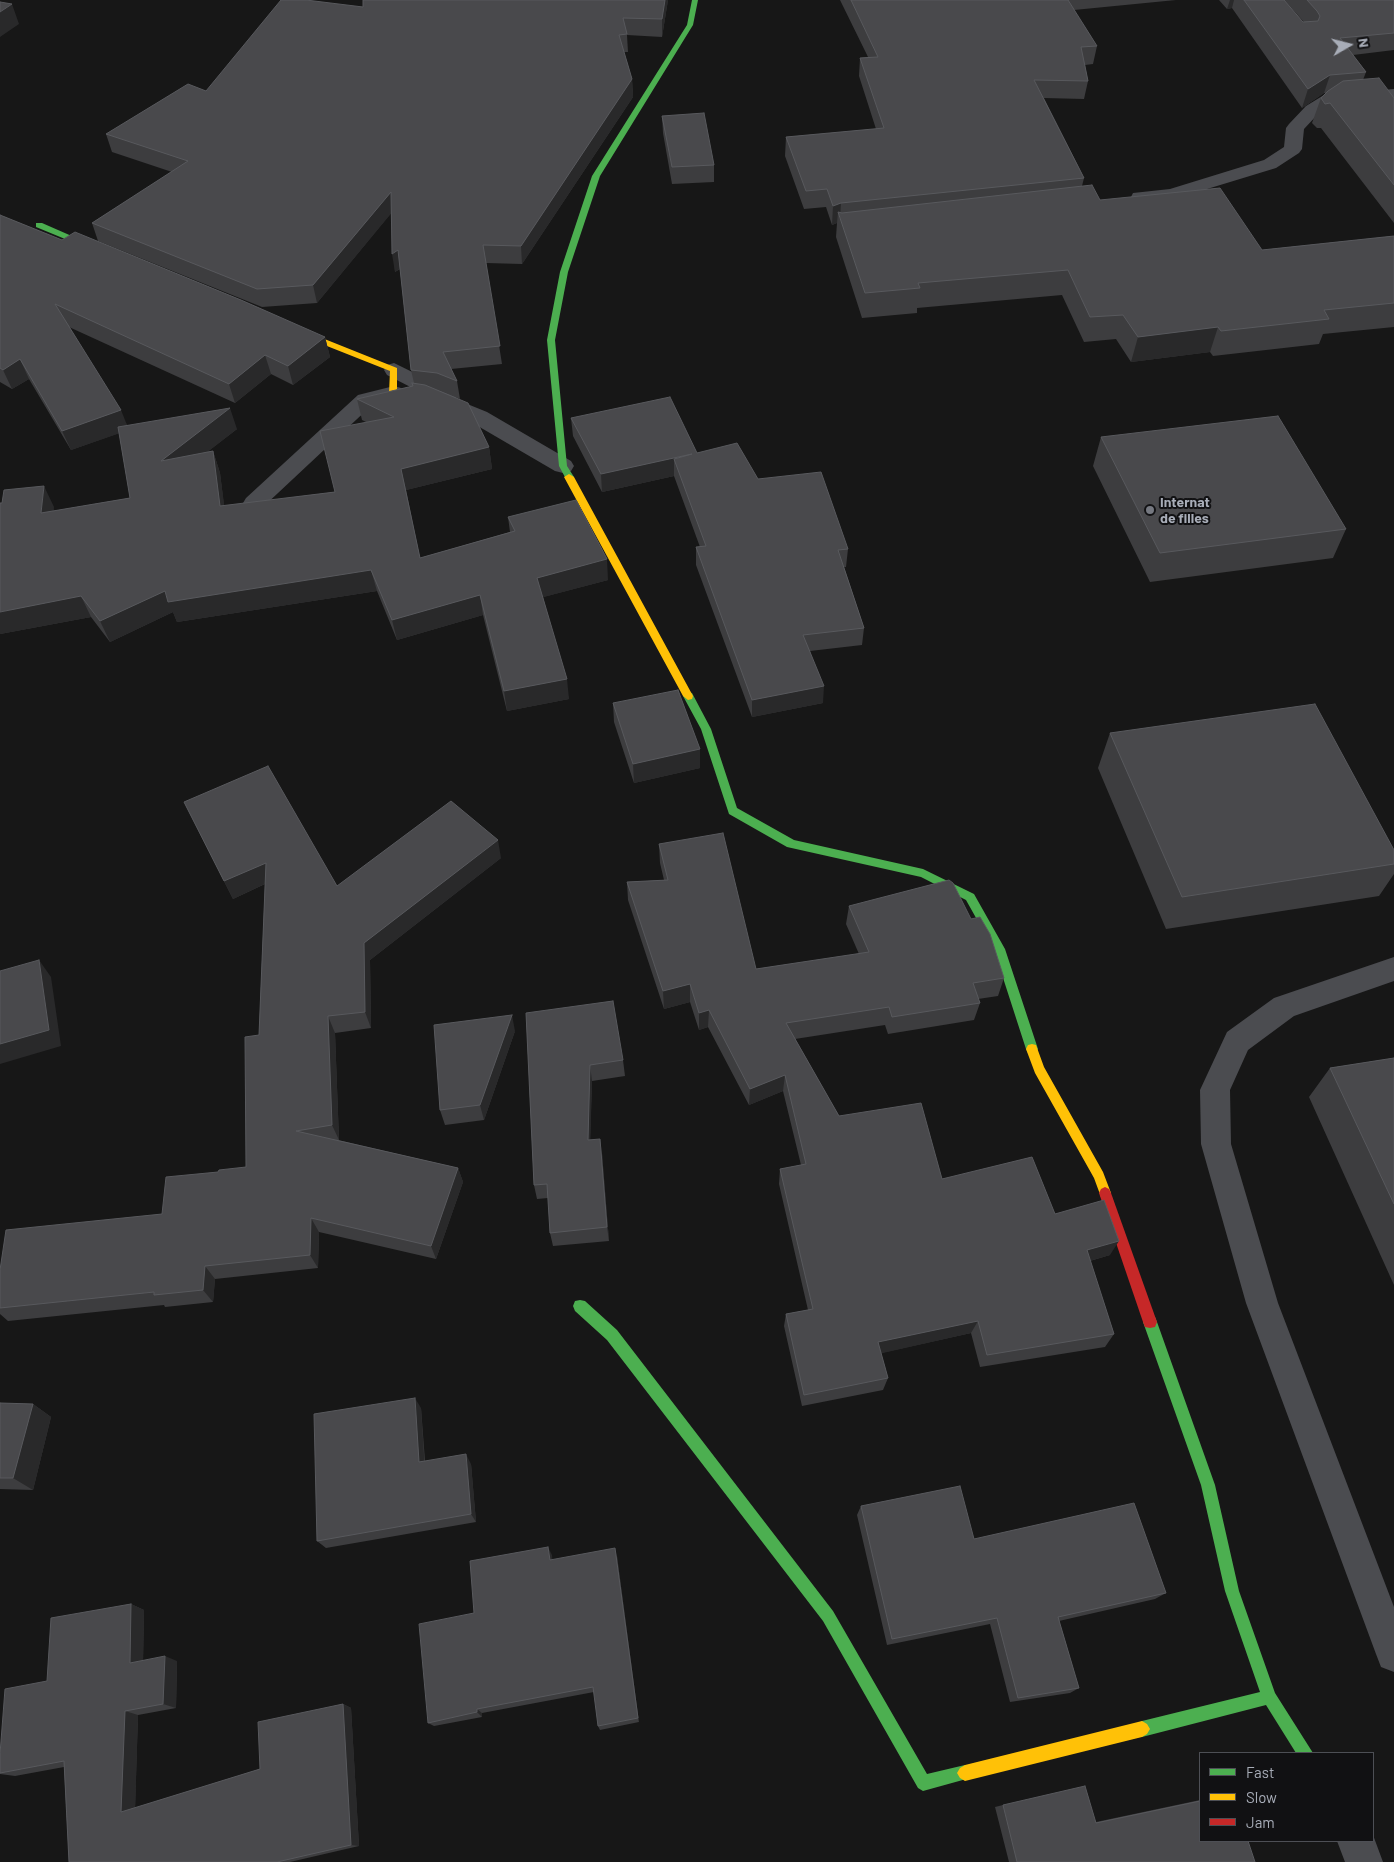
<!DOCTYPE html>
<html>
<head>
<meta charset="utf-8">
<style>
	body { margin:0 }
	#map { position:relative; width:1394px; height:1862px; overflow:hidden; background:#171717; font-family:Barlow,sans-serif }
	canvas { display:block }
	.legend { position:absolute; left:1199px; top:1752px; width:175px; height:90px; box-sizing:border-box; background:#111113; border:1px solid #4d4f55; margin:0; padding:6px 9px; list-style:none; font-size:15px; color:#a8adb8 }
	.legend li { display:flex; align-items:center; gap:10px; height:25px }
	.legend b { width:25px; border:1px solid #4d4f55 }
	.north { position:absolute; left:1324px; top:20px; width:50px; height:50px; -webkit-text-stroke:4px #111113; paint-order:stroke; rotate:82deg; font-size:14px; font-weight:700; line-height:20px; text-align:center; color:#a8adb8 }
	.north::after { content:''; display:block; margin:auto; width:18px; height:22px; background:#a8adb8; clip-path:polygon(50% 0,100% 100%,50% 72%,0 100%) }
</style>
</head>
<body>
<div id="map">
<canvas width="1394" height="1862"></canvas>
<ul class="legend">
<li><b style="height:6px;background:#4caf50"></b>Fast</li>
<li><b style="height:6px;background:#ffc107"></b>Slow</li>
<li><b style="height:6px;background:#c62828"></b>Jam</li>
</ul>
<div class="north">N</div>
</div>
<script>
const ctx = document.querySelector('canvas').getContext('2d');
ctx.lineJoin = 'round';
function toPath(rows) {
  const path = new Path2D();
  for (const r of rows) {
    path.moveTo(r[0], r[1]);
    for (let i = 2; i < r.length; i += 2) path.lineTo(r[i], r[i + 1]);
  }
  return path;
}
function fill(path, color) {
  ctx.fillStyle = color;
  ctx.fill(path, 'evenodd');
}
function stroke(path, color, width, dash) {
  ctx.strokeStyle = color;
  ctx.lineWidth = width;
  ctx.lineCap = dash ? 'butt' : 'round';
  ctx.setLineDash(dash || []);
  ctx.stroke(path);
}
function label(font, color, halo, rows, align = 'center') {
  ctx.font = font + ' Barlow,sans-serif';
  ctx.lineWidth = 4;
  ctx.setLineDash([]);
  ctx.textBaseline = 'middle';
  ctx.strokeStyle = halo;
  ctx.fillStyle = color;
  for (const [text, x, y, turn = 0] of rows) {
    ctx.save();
    ctx.translate(x, y);
    ctx.rotate((+turn || 0) * Math.PI / 180);
    ctx.textAlign = isNaN(turn) ? turn : align;
    if (halo) ctx.strokeText(text, 0, 0);
    ctx.fillText(text, 0, 0);
    ctx.restore();
  }
}
fill(toPath([
	[1394,89,1394,99,1334,104,1318,114,1304,129,1302,149,1299,153,1276,168,1171,200,1140,203,1133,201,1131,197,1133,193,1170,189,1264,160,1284,147,1286,128,1289,124,1306,106,1324,95,1394,89],
	[1394,957,1394,981,1294,1016,1248,1050,1230,1090,1231,1144,1278,1303,1394,1607,1394,1672,1381,1667,1376,1654,1246,1303,1201,1144,1200,1090,1227,1032,1274,998,1394,957]
]), '#4b4c50');
fill(toPath([
	[394,363,453,392,457,397,455,399,487,412,571,461,574,466,571,471,563,473,555,471,471,422,432,405,428,400,430,397,387,375,384,370,387,365,394,363],
	[394,386,401,388,404,393,401,398,372,405,262,508,254,511,246,508,243,503,246,498,358,395,394,386],
	[1373,1835,1383,1862,1345,1862,1337,1841,1373,1841,1373,1835]
]), '#4b4c50');
fill(toPath([
	[692,0,698,0,693,25,600,176,568,272,555,340,567,466,574,477,569,480,566,479,559,466,547,340,560,272,592,176,687,25,692,0],
	[36,223,42,223,106,251,99,253,36,227,36,223],
	[688,692,692,693,711,729,737,808,794,840,923,869,974,894,1005,949,1038,1049,1036,1053,1032,1054,1028,1053,1026,1049,994,950,966,900,921,877,787,847,729,814,701,729,683,696,688,692],
	[580,1300,585,1301,617,1330,833,1611,927,1774,965,1765,970,1768,973,1773,970,1778,923,1791,918,1788,823,1621,607,1340,575,1311,573,1306,575,1301,580,1300],
	[1150,1316,1155,1317,1157,1322,1215,1485,1239,1591,1275,1693,1313,1753,1296,1753,1266,1705,1142,1737,1137,1734,1134,1729,1137,1724,1142,1721,1260,1692,1225,1591,1201,1485,1143,1322,1145,1317,1150,1316]
]), '#4caf50');
fill(toPath([
	[292,326,397,368,397,393,393,396,389,393,390,371,289,331,289,327,292,326],
	[569,474,574,477,693,696,692,699,688,700,683,696,564,477,569,474],
	[1032,1044,1036,1045,1044,1067,1103,1172,1111,1193,1109,1197,1105,1199,1101,1197,1094,1178,1035,1073,1026,1049,1028,1045,1032,1044],
	[1142,1721,1147,1724,1150,1729,1147,1734,1142,1737,965,1781,960,1778,957,1773,960,1768,965,1765,1142,1721]
]), '#ffc107');
fill(toPath([
	[1105,1187,1109,1189,1111,1193,1157,1322,1155,1327,1150,1328,1145,1327,1143,1322,1099,1193,1101,1189,1105,1187]
]), '#c62828');
fill(toPath([
	[363,0,668,0,662,37,627,35,628,52,624,52,632,79,633,97,522,264,486,263,502,364,451,369,457,381,460,399,440,391,489,447,492,469,406,490,420,558,510,532,508,517,608,580,543,597,569,699,507,711,483,615,397,640,377,591,177,622,173,612,110,642,91,617,0,634,54,507,53,511,130,498,119,433,71,450,29,379,12,389,0,382,0,215,62,240,325,337,330,357,293,385,271,374,235,403,69,327,127,425,237,429,207,452,213,451,220,473,224,506,335,492,366,422,362,420,357,399,413,386,414,383,411,370,400,269,395,272,391,213,317,303,262,307,98,241,92,223,172,172,112,152,106,134,206,91,363,7],
	[840,0,1176,0,1074,10,1097,46,1093,64,1085,65,1088,81,1084,99,1044,98,1084,178,1082,186,1100,200,1262,250,1394,236,1394,327,1323,334,1319,344,1213,356,1210,352,1131,362,1116,339,1084,342,1062,295,917,308,917,313,862,318,836,237,837,223,832,225,826,207,804,209,785,156,786,137,876,129,859,76,860,58,868,57],
	[1219,0,1394,0,1394,50,1353,55,1366,72,1363,80,1394,98,1394,223,1321,128,1317,128,1312,123,1321,98,1326,93,1324,93,1302,108,1232,8,1227,9],
	[1284,0,1304,22,1303,22],
	[662,116,714,165,714,182,672,184,663,133],
	[571,418,697,453,758,479,848,549,846,567,844,567,864,628,862,645,810,651,823,703,752,717,696,565,696,547,700,547,674,476,602,492,573,436],
	[1101,437,1346,529,1333,558,1150,582,1093,466],
	[613,703,700,749,700,768,634,783,614,722],
	[1110,733,1394,864,1394,874,1379,896,1166,929,1098,768],
	[184,802,337,886,501,858,370,960,371,1028,335,1033,339,1140,338,1140,458,1168,463,1182,436,1259,319,1232,318,1268,215,1279,213,1302,165,1307,164,1305,8,1321,0,1314,0,1270,162,1214,218,1172,246,1167,259,1035,265,884,233,899],
	[659,844,756,969,859,954,846,924,849,906,971,919,1004,978,998,996,978,999,980,1003,974,1020,888,1034,885,1025,795,1039,839,1116,942,1179,1055,1214,1110,1255,1090,1261,1114,1334,1105,1347,980,1367,971,1333,881,1353,888,1378,883,1390,802,1406,784,1326,786,1314,808,1310,779,1184,780,1169,801,1165,783,1091,749,1105,708,1027,699,1030,690,1002,664,1009,628,900,627,882,664,880,660,863],
	[526,1013,623,1060,625,1076,592,1081,590,1140,602,1153,609,1241,553,1246,550,1233,548,1198,537,1199,534,1185],
	[515,1031,484,1120,445,1125,440,1110],
	[1394,1058,1394,1285,1309,1097,1330,1068],
	[0,1403,33,1404,51,1417,33,1490,0,1489],
	[421,1408,425,1461,471,1464,476,1522,326,1548,317,1541],
	[861,1506,974,1539,1166,1593,1155,1599,1059,1621,1079,1688,1070,1693,1010,1702,990,1624,887,1645,857,1515],
	[552,1555,552,1560,617,1556,639,1722,600,1730,598,1726,594,1692,482,1713,482,1717,434,1726,428,1723,474,1613],
	[131,1604,144,1610,143,1660,177,1661,176,1708,138,1715,135,1808,260,1769,343,1704,351,1708,359,1846,290,1862,69,1862,64,1767,15,1776,0,1774,0,1754,47,1681],
	[1200,1800,1200,1841,1255,1862,1009,1862,995,1807,1003,1805,1096,1822]
]), '#3d3d3f');
fill(toPath([
	[665,0,668,0,662,37,662,19],
	[1230,0,1234,0,1232,8,1227,9],
	[12,4,19,24,0,37,0,12],
	[1330,75,1324,93,1302,108,1308,89],
	[632,79,633,97,522,264,521,246],
	[391,192,394,210,317,303,313,285],
	[841,203,840,219,838,212,837,223,832,225,833,206],
	[398,250,401,268,395,272,392,254],
	[1218,327,1210,352,1131,362,1138,337],
	[325,337,330,357,293,385,288,366],
	[265,355,271,374,235,403,229,384],
	[20,359,29,379,12,389,3,370],
	[230,408,237,429,169,482,161,461],
	[121,410,129,430,71,450,62,431],
	[489,447,492,469,406,490,401,469],
	[213,451,220,473,227,527,220,506],
	[692,454,674,459,674,476,602,492,601,474],
	[44,486,54,507,51,534,41,513],
	[607,559,608,580,540,598,537,578],
	[371,570,377,591,177,622,173,612,110,642,100,621,165,591],
	[480,595,483,615,397,640,392,620],
	[81,596,91,617,0,634,0,612],
	[567,679,569,699,507,711,504,691],
	[824,686,823,703,752,717,752,700],
	[700,749,700,768,634,783,633,764],
	[498,840,501,858,370,960,371,1028,365,1012,364,943],
	[266,863,273,880,233,899,224,881],
	[39,960,51,977,61,1046,0,1064,0,1044],
	[690,984,690,1002,664,1009,663,991],
	[709,1010,708,1027,699,1030,699,1013],
	[512,1015,515,1031,484,1120,480,1105],
	[328,1016,335,1033,339,1140,332,1125],
	[590,1065,592,1081,590,1154,588,1140],
	[785,1075,783,1091,749,1105,750,1089],
	[600,1139,602,1153,609,1241,607,1227],
	[458,1168,463,1182,436,1259,431,1246],
	[311,1218,319,1232,318,1268,310,1255],
	[1119,1241,1110,1255,1079,1264,1087,1250],
	[205,1266,215,1279,213,1302,203,1290],
	[978,1321,971,1333,874,1355,878,1342],
	[415,1398,421,1408,425,1471,419,1462],
	[33,1404,51,1417,33,1490,13,1478],
	[466,1454,471,1464,476,1522,471,1514],
	[548,1547,552,1555,553,1567,550,1560],
	[615,1548,617,1556,639,1722,638,1718],
	[131,1604,144,1610,143,1668,130,1663],
	[165,1656,177,1661,176,1708,163,1704],
	[343,1704,351,1708,359,1846,351,1845],
	[477,1709,482,1713,482,1717,477,1712],
	[125,1711,138,1715,135,1814,121,1812]
]), '#29292a');
const building = toPath([
	[281,0,306,0,363,7,363,0,665,0,662,19,623,18,627,34,619,35,632,79,521,246,483,245,500,346,443,352,457,381,437,373,411,370,398,250,392,254,391,192,313,285,257,289,92,223,188,161,106,134,188,84,206,91,281,0],
	[851,0,1068,0,1097,46,1081,47,1088,81,1034,80,1084,178,841,203,833,206,827,189,806,191,786,137,884,128,860,58,878,57,851,0],
	[1244,0,1284,0,1303,22,1318,21,1320,16,1317,11,1307,0,1394,0,1394,33,1340,38,1366,72,1330,75,1308,89,1244,0],
	[0,2,12,4,0,12,0,2],
	[1379,78,1394,98,1394,185,1330,103,1325,104,1321,98,1328,91,1343,81,1379,78],
	[704,113,714,165,672,167,662,116,704,113],
	[1092,185,1100,200,1220,188,1262,250,1394,236,1394,303,1324,310,1329,319,1221,331,1218,327,1138,337,1123,315,1090,317,1068,270,918,283,920,288,865,293,838,212,842,213,1092,185],
	[0,215,62,240,75,232,241,300,325,337,288,366,265,355,229,384,55,304,121,410,62,431,20,359,3,370,0,368,0,215],
	[412,383,425,385,468,403,489,447,401,469,420,558,515,531,508,517,576,500,607,559,537,578,567,679,504,691,480,595,392,620,371,570,168,602,165,591,100,621,81,596,0,612,0,503,2,503,4,490,44,486,41,513,130,498,118,427,230,408,161,461,213,451,220,506,335,492,320,431,394,417,357,399,413,386,412,383],
	[670,397,697,453,737,443,758,479,821,472,848,549,838,550,864,628,803,635,824,686,752,700,696,547,706,546,674,459,692,454,601,474,571,418,670,397],
	[1278,416,1346,529,1160,553,1101,437,1278,416],
	[678,690,700,749,633,764,613,703,678,690],
	[1315,704,1394,850,1394,864,1182,897,1110,733,1315,704],
	[268,766,337,886,451,801,498,840,364,943,365,1012,328,1016,332,1125,296,1131,458,1168,431,1246,311,1218,310,1255,205,1266,203,1290,154,1295,154,1292,0,1308,0,1270,6,1230,162,1214,166,1177,218,1172,219,1170,246,1167,245,1037,259,1035,266,863,224,881,184,802,268,766],
	[723,833,756,969,869,952,849,906,949,880,953,883,971,919,980,917,990,934,1004,978,973,983,980,1003,892,1017,889,1007,786,1023,839,1116,921,1103,942,1179,1032,1157,1055,1214,1104,1200,1119,1241,1087,1250,1114,1334,987,1355,978,1321,878,1342,888,1378,804,1395,786,1314,813,1309,780,1169,806,1164,785,1075,750,1089,709,1010,699,1013,690,984,663,991,627,882,668,880,659,844,723,833],
	[39,960,49,1030,0,1044,0,971,39,960],
	[613,1001,623,1060,590,1065,588,1140,600,1139,607,1227,550,1233,547,1184,534,1185,526,1013,613,1001],
	[512,1015,480,1105,440,1110,434,1025,512,1015],
	[1394,1058,1394,1204,1330,1068,1394,1058],
	[415,1398,419,1462,466,1454,471,1514,317,1541,314,1414,415,1398],
	[0,1403,33,1404,13,1478,0,1478,0,1403],
	[960,1486,974,1539,1134,1503,1166,1593,1058,1617,1079,1688,1018,1698,997,1618,892,1639,861,1506,960,1486],
	[548,1547,550,1560,615,1548,638,1718,598,1726,593,1687,477,1709,477,1712,428,1723,419,1624,474,1613,470,1561,548,1547],
	[131,1604,130,1663,165,1656,163,1704,125,1711,121,1812,260,1769,258,1722,343,1704,351,1845,277,1862,69,1862,64,1761,0,1773,0,1754,5,1689,47,1681,51,1618,131,1604],
	[1085,1786,1096,1823,1200,1801,1200,1841,1248,1841,1255,1862,1017,1862,1003,1805,1085,1786]
]);
fill(building, '#49494c');
stroke(building, '#58595d', 1);
for (const [x, y, r, color] of [
	[1150,510,5,"#757880"]
]) {
  const dot = new Path2D();
  dot.arc(x, y, r, 0, 2 * Math.PI);
  ctx.fillStyle = color;
  ctx.fill(dot);
  stroke(dot, '#111113', 2);
}
label('bold 14px', '#a8adb8', '#111113', [
	["Internat",1160,502],
	["de filles",1160,518]
], 'left');
</script>
</body>
</html>
